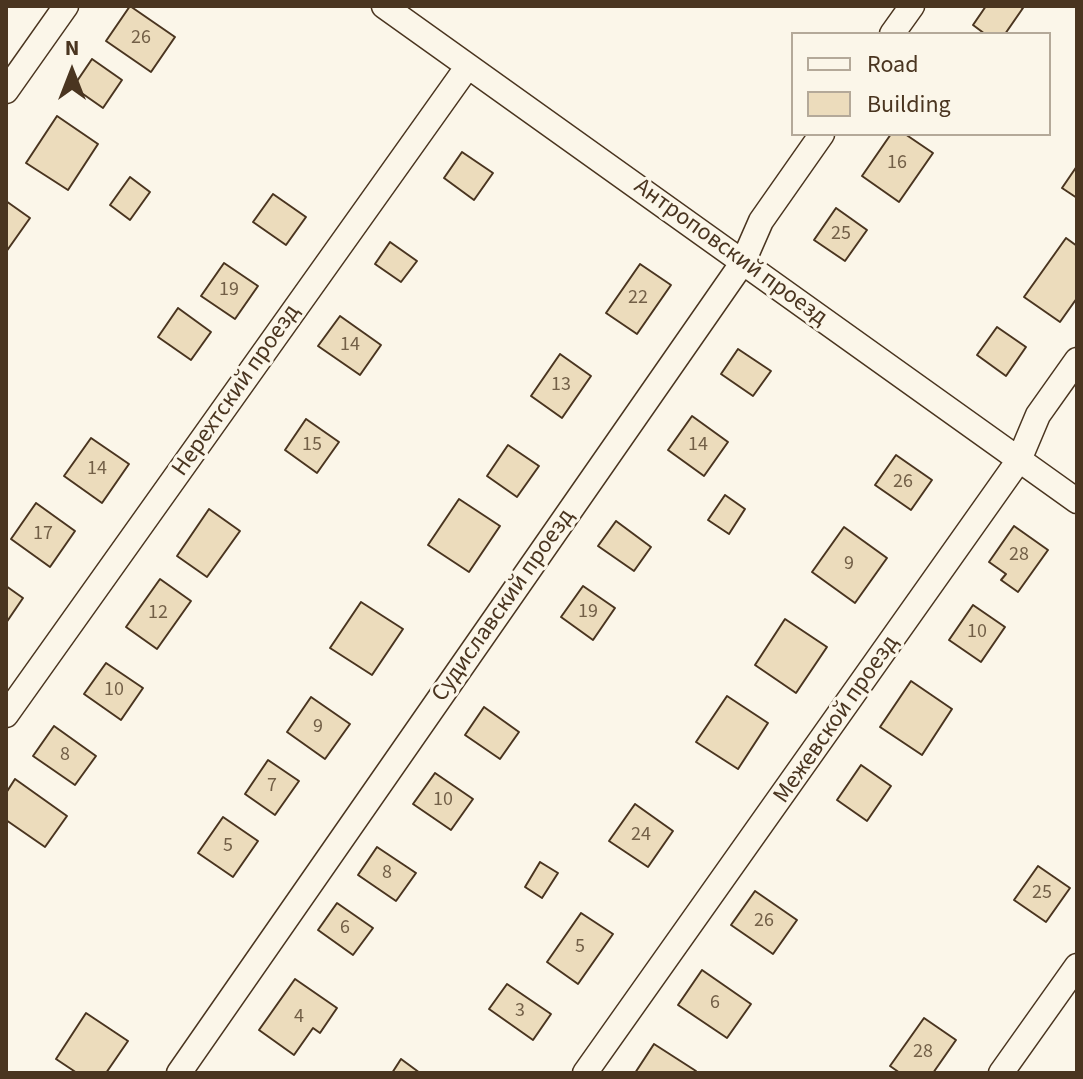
<!DOCTYPE html>
<html>
<head>
<meta charset="utf-8">
<style>
	body { margin:0 }
	#map { position:relative; width:1083px; height:1079px; overflow:hidden; background:#fbf6e9; font-family:"Source Sans 3",sans-serif }
	canvas { display:block }
	.frame { position:absolute; inset:0; border:8px solid #4a3520; pointer-events:none }
	.legend { position:absolute; left:791px; top:32px; width:260px; height:104px; box-sizing:border-box; background:#fbf6e9; border:2px solid #b4a999; margin:0; padding:10px 14px; list-style:none; font-size:24px; color:#4a3520 }
	.legend li { display:flex; align-items:center; gap:16px; height:40px }
	.legend b { width:40px; border:2px solid #b4a999 }
	.north { position:absolute; left:32px; top:32px; width:80px; height:80px; -webkit-text-stroke:6px #fbf6e9; paint-order:stroke; rotate:0deg; font-size:22px; font-weight:700; line-height:32px; text-align:center; color:#4a3520 }
	.north::after { content:''; display:block; margin:auto; width:28px; height:36px; background:#4a3520; clip-path:polygon(50% 0,100% 100%,50% 72%,0 100%) }
</style>
</head>
<body>
<div id="map">
<canvas width="1083" height="1079"></canvas>
<div class="frame"></div>
<ul class="legend">
<li><b style="height:10px;background:#fbf6e9"></b>Road</li>
<li><b style="height:22px;background:#ecdcbc"></b>Building</li>
</ul>
<div class="north">N</div>
</div>
<script>
const ctx = document.querySelector('canvas').getContext('2d');
ctx.lineJoin = 'round';
function fill(path, color) {
  ctx.fillStyle = color;
  ctx.fill(path, 'evenodd');
}
function toPath(rows) {
  const path = new Path2D();
  for (const r of rows) {
    path.moveTo(r[0], r[1]);
    for (let i = 2; i < r.length; i += 2) path.lineTo(r[i], r[i + 1]);
  }
  return path;
}
function stroke(path, color, width, dash) {
  ctx.strokeStyle = color;
  ctx.lineWidth = width;
  ctx.lineCap = dash ? 'butt' : 'round';
  ctx.setLineDash(dash || []);
  ctx.stroke(path);
}
function label(font, color, halo, rows, align = 'center') {
  ctx.font = font + ' "Source Sans 3",sans-serif';
  ctx.lineWidth = 6;
  ctx.setLineDash([]);
  ctx.textBaseline = 'middle';
  ctx.strokeStyle = halo;
  ctx.fillStyle = color;
  for (const [text, x, y, turn = 0] of rows) {
    ctx.save();
    ctx.translate(x, y);
    ctx.rotate((+turn || 0) * Math.PI / 180);
    ctx.textAlign = isNaN(turn) ? turn : align;
    if (halo) ctx.strokeText(text, 0, 0);
    ctx.fillText(text, 0, 0);
    ctx.restore();
  }
}
const building = toPath([
	[130,6,175,37,151,72,106,41,130,6],
	[986,6,1019,6,1023,8,1005,34,985,34,973,25,986,6],
	[92,59,122,80,103,108,73,87,92,59],
	[57,116,98,144,68,190,26,163,57,116],
	[891,134,905,134,933,153,899,202,862,176,891,134],
	[462,152,493,173,474,200,444,178,462,152],
	[1077,166,1077,198,1062,188,1077,166],
	[130,177,150,192,130,220,110,205,130,177],
	[273,194,306,217,286,245,253,222,273,194],
	[6,201,30,218,6,252,6,201],
	[836,208,867,230,845,261,814,240,836,208],
	[1066,238,1077,246,1077,298,1060,322,1024,297,1066,238],
	[390,242,417,261,401,282,375,264,390,242],
	[224,263,258,286,235,319,201,296,224,263],
	[640,264,671,285,637,334,606,313,640,264],
	[178,308,211,332,191,360,158,337,178,308],
	[340,316,381,345,360,375,318,346,340,316],
	[997,327,1026,347,1006,376,977,355,997,327],
	[738,349,771,371,753,396,721,374,738,349],
	[560,354,591,376,562,418,531,396,560,354],
	[692,416,728,442,704,476,668,450,692,416],
	[306,419,339,442,317,473,285,450,306,419],
	[91,438,129,464,102,503,64,476,91,438],
	[508,445,539,466,517,497,487,476,508,445],
	[896,455,932,480,911,510,875,485,896,455],
	[725,495,745,509,729,534,708,520,725,495],
	[459,499,500,526,469,572,428,545,459,499],
	[36,503,75,531,50,567,11,539,36,503],
	[209,509,240,531,207,577,177,556,209,509],
	[616,521,651,547,634,571,598,546,616,521],
	[1014,526,1048,550,1018,592,1001,580,1006,574,989,562,1014,526],
	[844,527,887,558,855,603,812,572,844,527],
	[160,579,191,601,157,649,126,627,160,579],
	[6,586,23,598,6,623,6,586],
	[583,586,615,608,593,640,561,617,583,586],
	[361,602,403,629,372,675,330,648,361,602],
	[973,605,1005,627,981,662,949,640,973,605],
	[785,619,827,647,796,693,755,665,785,619],
	[106,663,143,688,121,720,84,694,106,663],
	[911,681,952,709,922,755,880,727,911,681],
	[727,696,768,723,738,769,696,742,727,696],
	[311,697,350,724,325,759,287,732,311,697],
	[484,707,519,732,500,759,465,735,484,707],
	[54,726,96,756,75,785,33,756,54,726],
	[268,760,299,781,275,815,245,794,268,760],
	[861,765,891,786,867,821,837,800,861,765],
	[435,773,473,799,451,830,413,804,435,773],
	[15,779,67,816,45,847,6,820,6,793,15,779],
	[635,804,673,831,648,867,609,841,635,804],
	[223,817,258,841,233,877,198,853,223,817],
	[377,847,416,873,396,901,358,875,377,847],
	[540,862,558,873,542,898,525,887,540,862],
	[1038,866,1070,888,1046,922,1014,900,1038,866],
	[755,891,797,920,773,954,731,925,755,891],
	[337,903,373,928,353,955,318,930,337,903],
	[581,913,613,934,578,984,547,962,581,913],
	[702,970,751,1004,727,1038,678,1005,702,970],
	[295,979,337,1008,320,1033,313,1028,294,1055,259,1030,295,979],
	[507,984,551,1014,533,1040,489,1009,507,984],
	[86,1013,128,1041,106,1073,77,1073,56,1059,86,1013],
	[924,1018,956,1040,933,1073,900,1073,890,1066,924,1018],
	[654,1044,696,1071,695,1073,635,1073,654,1044],
	[401,1059,420,1073,392,1073,401,1059]
]);
fill(building, '#ecdcbc');
stroke(building, '#4a3520', 2);
const minor = toPath([
	[384,6,1077,501],
	[892,34,912,6],
	[6,91,66,6],
	[6,715,468,66],
	[179,1073,743,262,761,221,822,134],
	[585,1073,1019,460,1038,415,1077,360],
	[1001,1073,1077,966]
]);
stroke(minor, '#4a3520', 27);
stroke(minor, '#fbf6e9', 24);
label('20px', '#725f47', null, [
	["26",141,39],
	["16",897,164],
	["25",841,235],
	["19",229,291],
	["22",638,299],
	["14",350,346],
	["13",561,386],
	["15",312,446],
	["14",698,446],
	["14",97,470],
	["26",903,483],
	["17",43,535],
	["28",1019,556],
	["9",849,565],
	["19",588,613],
	["12",158,614],
	["10",977,633],
	["10",114,691],
	["9",318,728],
	["8",65,756],
	["7",272,787],
	["10",443,801],
	["24",641,836],
	["5",228,847],
	["8",387,874],
	["25",1042,894],
	["26",764,922],
	["6",345,929],
	["5",580,948],
	["6",715,1004],
	["3",520,1012],
	["4",299,1018],
	["28",923,1053]
]);
label('24px', '#4a3520', '#fbf6e9', [
	["Антроповский проезд",730,253,36],
	["Нерехтский проезд",237,391,-55],
	["Судиславский проезд",504,606,-55],
	["Межевской проезд",837,720,-55]
]);
</script>
</body>
</html>
